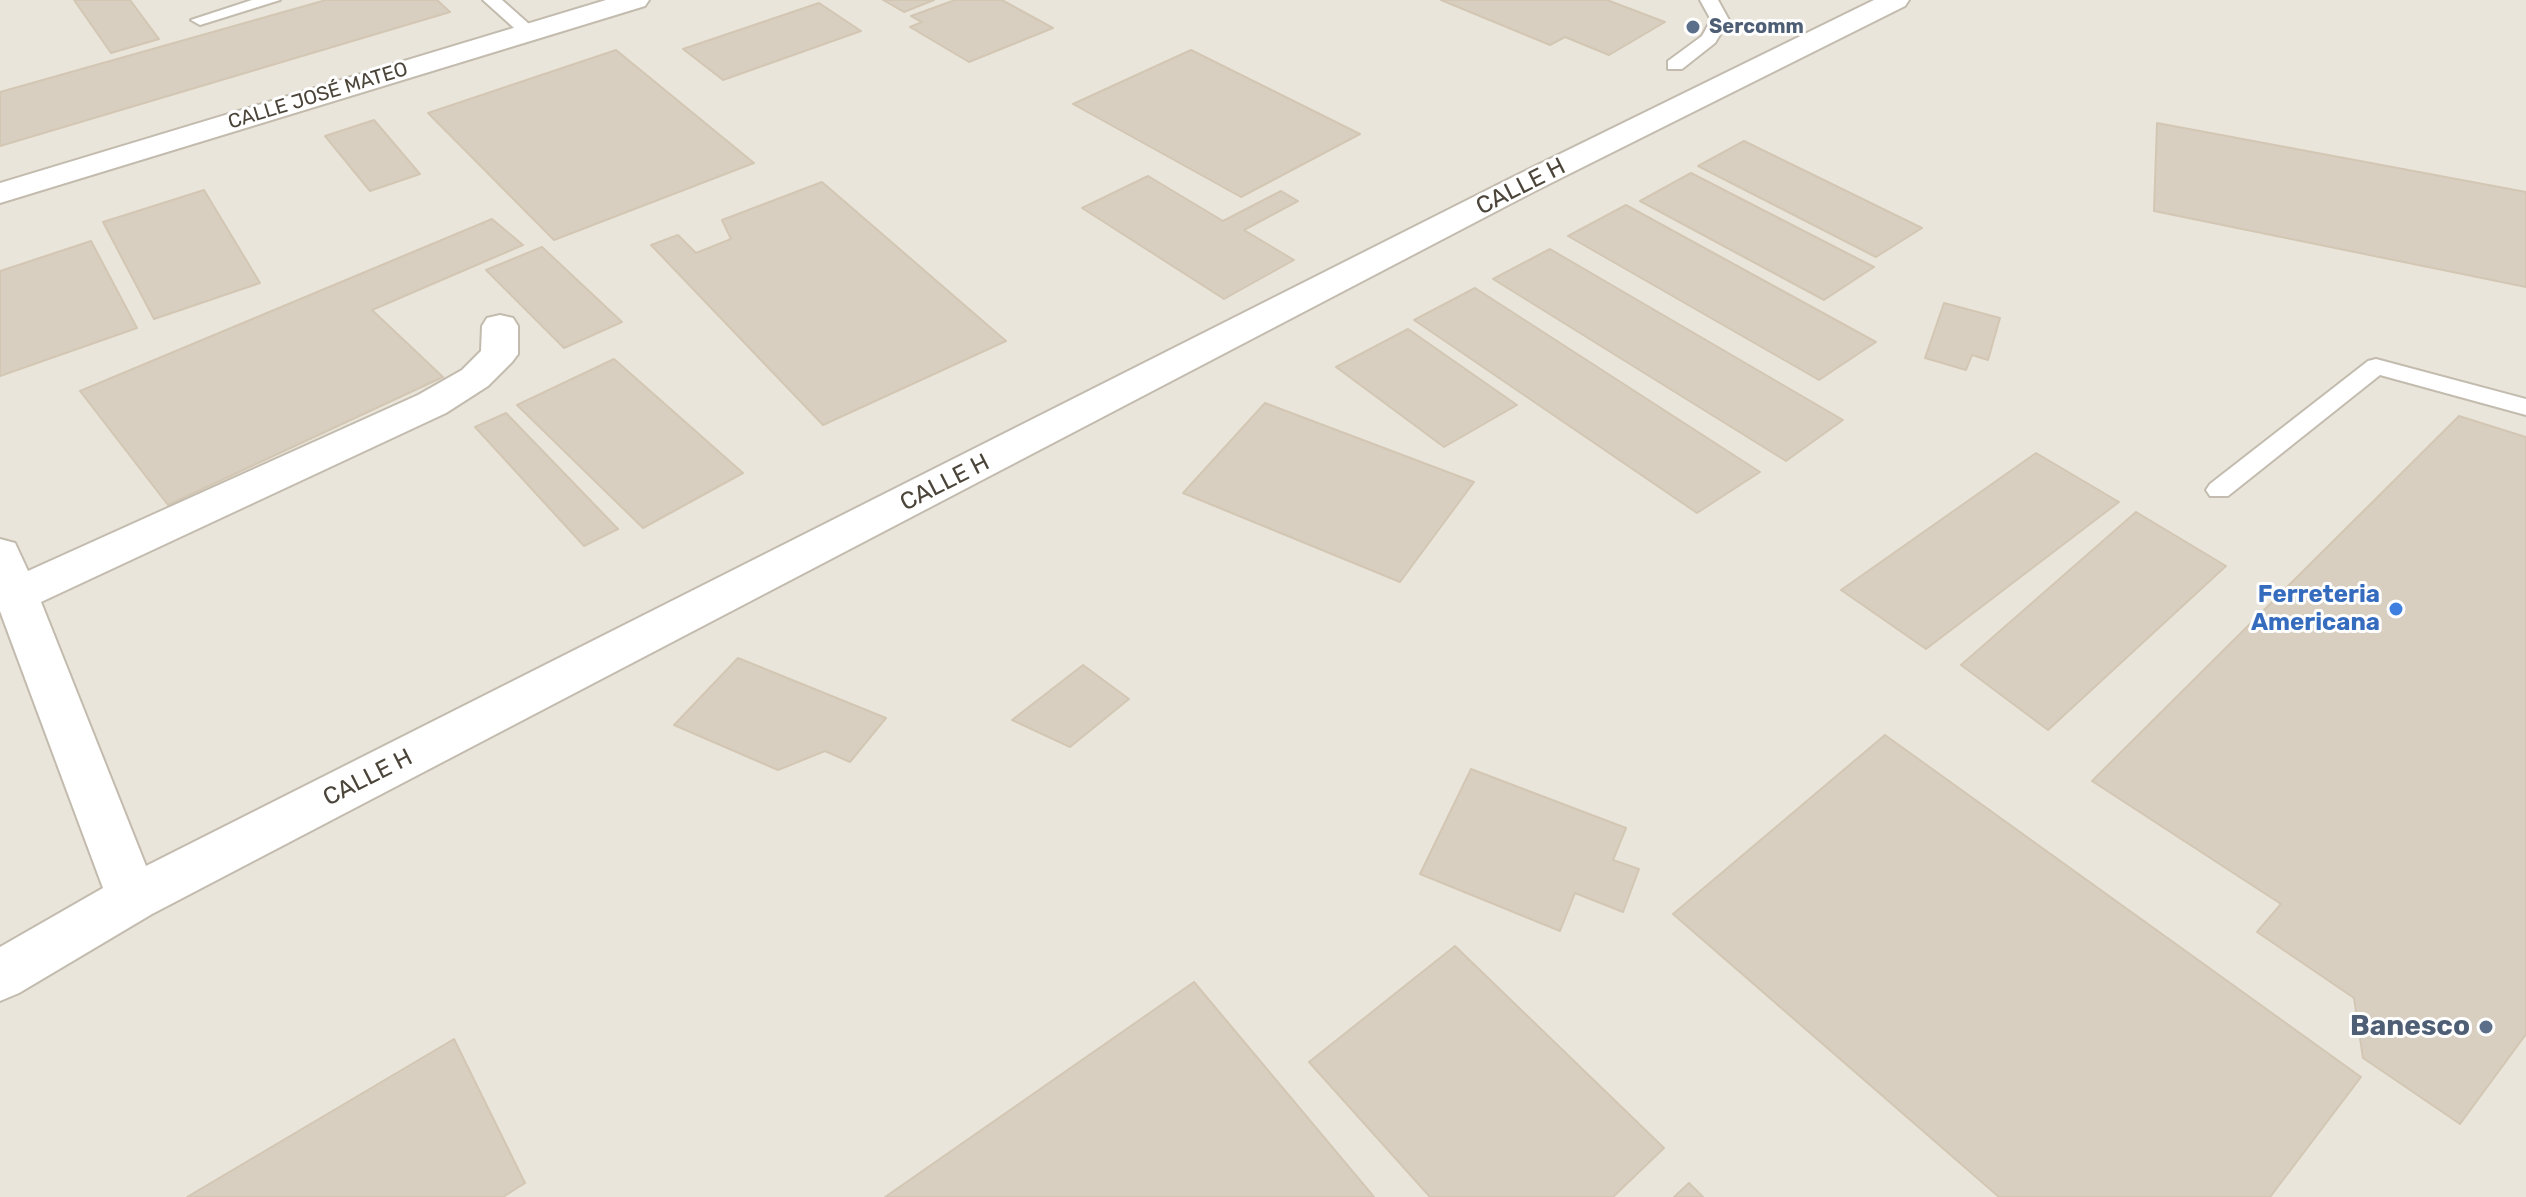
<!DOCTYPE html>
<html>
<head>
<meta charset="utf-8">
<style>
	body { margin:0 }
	canvas { display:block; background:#f6f3ec }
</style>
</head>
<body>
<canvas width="2526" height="1197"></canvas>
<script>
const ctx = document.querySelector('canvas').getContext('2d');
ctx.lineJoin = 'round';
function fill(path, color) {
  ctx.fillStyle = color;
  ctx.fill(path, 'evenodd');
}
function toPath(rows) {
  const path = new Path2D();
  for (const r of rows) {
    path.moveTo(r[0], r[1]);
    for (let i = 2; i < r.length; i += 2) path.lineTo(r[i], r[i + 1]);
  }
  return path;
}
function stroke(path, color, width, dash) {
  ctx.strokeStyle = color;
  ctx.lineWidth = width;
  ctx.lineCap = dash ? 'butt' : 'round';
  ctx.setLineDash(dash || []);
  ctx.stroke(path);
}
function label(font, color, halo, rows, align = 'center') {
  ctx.font = font + ' Rubik,sans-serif';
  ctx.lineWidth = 6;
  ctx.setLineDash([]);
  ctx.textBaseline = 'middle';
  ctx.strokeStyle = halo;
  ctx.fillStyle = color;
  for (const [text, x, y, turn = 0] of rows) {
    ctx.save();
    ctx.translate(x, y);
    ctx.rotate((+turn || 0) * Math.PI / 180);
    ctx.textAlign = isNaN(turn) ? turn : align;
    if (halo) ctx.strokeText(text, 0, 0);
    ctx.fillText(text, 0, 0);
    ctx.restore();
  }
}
fill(toPath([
	[0,0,2526,0,2526,1197,0,1197]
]), '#eae5da');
const building = toPath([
	[74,0,130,0,159,39,111,53,74,0],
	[326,0,437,0,450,12,0,146,0,92,326,0],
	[883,0,934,0,904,12,883,0],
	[955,0,1002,0,1053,28,969,62,910,27,922,22,911,16,955,0],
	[1441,0,1607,0,1665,22,1609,55,1565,37,1550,45,1441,0],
	[819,3,861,31,723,80,683,49,819,3],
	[616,50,754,163,554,240,428,113,616,50],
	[1191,50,1360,134,1241,197,1073,104,1191,50],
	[374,120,420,174,370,191,325,136,374,120],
	[2157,123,2526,192,2526,287,2154,211,2157,123],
	[1744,141,1922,228,1876,257,1698,166,1744,141],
	[1691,173,1874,267,1824,300,1640,201,1691,173],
	[1148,176,1223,221,1281,191,1298,201,1244,230,1294,260,1224,299,1082,208,1148,176],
	[822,182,1006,341,823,425,651,245,678,235,696,253,731,239,722,220,822,182],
	[204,190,260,283,154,319,103,222,204,190],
	[1626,205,1876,342,1819,380,1568,236,1626,205],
	[492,219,523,245,372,310,443,377,168,505,80,391,492,219],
	[91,241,137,328,0,376,0,271,91,241],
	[542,247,622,322,564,348,486,270,542,247],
	[1550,249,1843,420,1786,461,1493,279,1550,249],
	[1475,288,1760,472,1697,513,1414,320,1475,288],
	[1944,303,2000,318,1988,360,1972,355,1966,370,1925,358,1944,303],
	[1408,329,1517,405,1444,447,1336,367,1408,329],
	[614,359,743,473,643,528,517,405,614,359],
	[1265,403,1474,482,1400,582,1183,493,1265,403],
	[506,413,618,529,584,546,475,427,506,413],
	[2459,416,2526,437,2526,1034,2460,1124,2363,1058,2354,998,2257,932,2281,904,2092,781,2459,416],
	[2036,453,2119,502,1926,649,1841,590,2036,453],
	[2136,512,2226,566,2048,730,1961,665,2136,512],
	[738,658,886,718,850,762,825,751,778,770,674,725,738,658],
	[1083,665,1129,699,1070,747,1012,720,1083,665],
	[1885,735,2361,1077,2270,1197,1999,1197,1673,914,1885,735],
	[1471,769,1626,828,1613,860,1639,869,1623,912,1575,893,1560,931,1420,874,1471,769],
	[1455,946,1664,1148,1613,1197,1430,1197,1309,1062,1455,946],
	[1194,982,1374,1197,885,1197,1194,982],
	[454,1039,525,1183,503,1197,187,1197,454,1039],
	[1689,1183,1703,1197,1674,1197,1689,1183]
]);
fill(building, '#d8cfc1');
stroke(building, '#d3c7b4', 2);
const lane = toPath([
	[252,0,280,0,200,25,191,20,252,0],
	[483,0,502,0,538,32,529,37,523,36,483,0],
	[1700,0,1718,0,1729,20,1715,43,1682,69,1668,69,1668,61,1702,36,1711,20,1700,0],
	[2376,359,2526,399,2526,415,2380,375,2228,496,2210,496,2206,490,2210,484,2368,361,2376,359]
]);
const street = toPath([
	[606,0,649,0,645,6,0,203,0,183,606,0],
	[1874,0,1909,0,1905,6,1535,191,152,914,19,993,0,1001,0,947,103,888,0,611,0,539,15,543,28,571,418,395,462,370,481,351,482,326,487,318,500,315,513,318,518,326,518,354,512,362,488,386,446,413,41,602,146,866,1513,177,1874,0]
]);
stroke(lane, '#c2bbae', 4);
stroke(street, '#c2bbae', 4);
fill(lane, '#fff');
fill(street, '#fff');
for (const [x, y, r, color] of [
	[1693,27,8,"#5c6f8a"],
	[2396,609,8,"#3f7fe0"],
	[2486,1027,8,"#5c6f8a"]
]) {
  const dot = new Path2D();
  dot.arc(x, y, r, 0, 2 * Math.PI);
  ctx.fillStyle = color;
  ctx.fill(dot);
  stroke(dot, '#fff', 3);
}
label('bold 20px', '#4e5e75', '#fff', [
	["Sercomm",1709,27]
], 'left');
label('20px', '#4b4439', '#fff', [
	["CALLE JOSÉ MATEO",318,96,-17]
]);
label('24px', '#4b4439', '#fff', [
	["CALLE H",1521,187,-27],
	["CALLE H",945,483,-27],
	["CALLE H",368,778,-27]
]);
label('bold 24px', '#366cbe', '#fff', [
	["Ferreteria",2380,595],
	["Americana",2380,623]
], 'right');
label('bold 28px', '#4e5e75', '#fff', [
	["Banesco",2470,1027]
], 'right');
</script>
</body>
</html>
